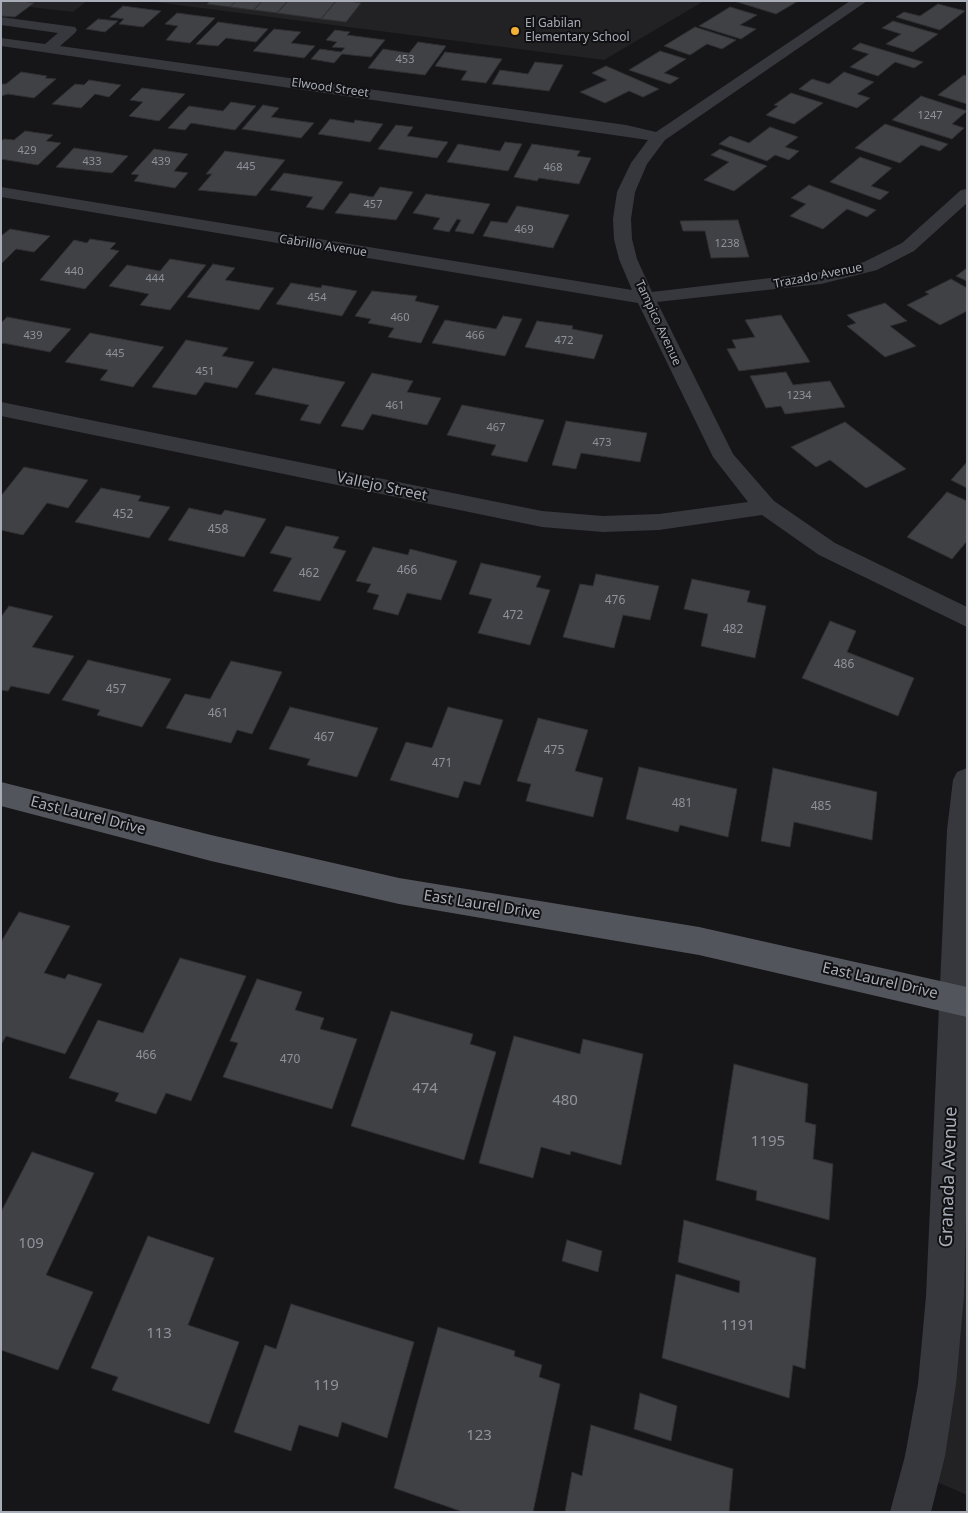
<!DOCTYPE html>
<html>
<head>
<meta charset="utf-8">
<style>
	body { margin:0 }
	#map { position:relative; width:968px; height:1513px; overflow:hidden; background:#161618; font-family:"Noto Sans",sans-serif }
	canvas { display:block }
	.frame { position:absolute; inset:0; border:2px solid #a8adb8; pointer-events:none }
</style>
</head>
<body>
<div id="map">
<canvas width="968" height="1513"></canvas>
<div class="frame"></div>
</div>
<script>
const ctx = document.querySelector('canvas').getContext('2d');
ctx.lineJoin = 'round';
function fill(path, color) {
  ctx.fillStyle = color;
  ctx.fill(path, 'evenodd');
}
function toPath(rows) {
  const path = new Path2D();
  for (const r of rows) {
    path.moveTo(r[0], r[1]);
    for (let i = 2; i < r.length; i += 2) path.lineTo(r[i], r[i + 1]);
  }
  return path;
}
function stroke(path, color, width, dash) {
  ctx.strokeStyle = color;
  ctx.lineWidth = width;
  ctx.lineCap = dash ? 'butt' : 'round';
  ctx.setLineDash(dash || []);
  ctx.stroke(path);
}
function label(font, color, halo, rows, align = 'center') {
  ctx.font = font + ' "Noto Sans",sans-serif';
  ctx.lineWidth = 4;
  ctx.setLineDash([]);
  ctx.textBaseline = 'middle';
  ctx.strokeStyle = halo;
  ctx.fillStyle = color;
  for (const [text, x, y, turn = 0] of rows) {
    ctx.save();
    ctx.translate(x, y);
    ctx.rotate((+turn || 0) * Math.PI / 180);
    ctx.textAlign = isNaN(turn) ? turn : align;
    if (halo) ctx.strokeText(text, 0, 0);
    ctx.fillText(text, 0, 0);
    ctx.restore();
  }
}
fill(toPath([
	[18,1,87,1,73,12,30,7,33,4],
	[147,1,704,1,604,60],
	[967,1145,967,1495,930,1479]
]), '#222225');
const building = toPath([
	[1,1,23,1,34,3,15,17,1,16,1,1],
	[210,1,236,1,230,7,207,4,210,1],
	[236,1,262,1,254,10,230,7,236,1],
	[262,1,288,1,277,13,254,10,262,1],
	[288,1,336,1,321,19,277,13,288,1],
	[336,1,349,1,361,3,346,22,321,19,336,1],
	[734,1,798,1,776,14,734,1],
	[938,4,965,11,940,30,896,17,904,12,920,16,938,4],
	[123,6,161,11,143,27,119,24,124,19,110,17,123,6],
	[730,7,757,15,740,25,756,29,741,39,699,26,730,7],
	[177,13,215,18,190,43,166,40,178,26,165,24,177,13],
	[98,19,118,21,105,32,86,29,98,19],
	[893,21,938,34,913,52,886,44,901,34,882,28,893,21],
	[218,22,268,29,256,42,226,38,218,46,196,44,218,22],
	[695,27,736,40,722,49,707,44,690,55,664,46,695,27],
	[274,29,301,32,291,43,315,46,304,58,253,51,274,29],
	[335,30,350,32,347,35,385,40,371,57,342,54,334,63,311,59,320,49,341,52,345,48,332,47,337,42,326,40,335,30],
	[418,42,446,46,425,75,368,68,383,49,409,53,418,42],
	[860,43,923,62,914,68,895,62,878,76,850,67,869,54,852,49,860,43],
	[660,51,686,59,664,73,679,78,670,84,629,70,660,51],
	[445,52,502,59,486,83,461,80,467,71,435,66,445,52],
	[535,62,563,65,549,91,492,84,500,70,528,74,535,62],
	[606,66,659,89,643,97,629,91,605,103,580,92,607,80,592,73,606,66],
	[21,72,47,76,45,78,56,79,34,98,8,94,1,96,1,84,6,84,21,72],
	[844,72,874,82,857,94,870,98,857,108,799,89,812,79,829,84,844,72],
	[964,75,967,76,967,104,938,95,964,75],
	[89,80,121,85,109,97,95,94,81,108,52,104,75,84,84,85,89,80],
	[142,88,185,94,159,121,129,116,143,102,130,100,142,88],
	[791,93,823,103,794,124,766,115,778,106,774,105,791,93],
	[921,96,967,111,952,124,964,128,952,139,892,120,921,96],
	[231,102,256,106,235,130,191,123,185,130,168,128,189,106,223,111,231,102],
	[263,105,279,108,271,117,314,123,301,138,242,129,263,105],
	[330,119,354,123,355,120,383,124,370,142,318,134,330,119],
	[885,124,948,144,940,151,921,145,900,163,855,148,885,124],
	[396,125,413,127,407,136,448,142,437,158,378,149,396,125],
	[770,127,798,137,785,147,799,151,789,160,775,155,767,161,719,144,730,136,749,143,770,127],
	[25,131,53,135,46,141,61,143,38,165,1,159,1,141,4,139,14,140,25,131],
	[505,142,522,144,508,171,447,162,458,144,500,151,505,142],
	[532,144,580,151,577,156,591,158,579,184,539,178,537,181,514,177,532,144],
	[74,148,128,156,112,173,56,167,74,148],
	[154,149,188,154,174,171,188,173,175,188,134,181,139,175,131,174,154,149],
	[720,149,767,166,734,191,704,180,729,162,711,155,720,149],
	[225,151,285,160,256,196,198,190,212,174,206,174,225,151],
	[860,157,892,168,871,186,889,192,880,200,830,182,860,157],
	[284,173,343,182,323,210,306,207,313,197,270,190,284,173],
	[809,185,876,210,867,217,847,209,823,229,790,216,806,204,791,198,809,185],
	[380,187,413,192,396,220,335,213,350,193,373,197,380,187],
	[426,194,490,204,473,234,455,231,461,220,457,219,449,232,433,229,440,218,413,213,426,194],
	[517,206,569,215,553,248,483,236,491,221,507,223,517,206],
	[738,220,749,257,711,258,705,231,683,231,680,221,738,220],
	[10,229,50,236,34,252,16,249,1,264,1,236,10,229],
	[90,239,116,243,110,249,119,251,85,289,40,280,74,240,87,243,90,239],
	[170,259,206,265,170,310,140,305,149,294,109,286,127,265,160,271,170,259],
	[213,264,235,268,225,280,274,288,259,310,187,297,213,264],
	[967,268,967,281,956,276,967,268],
	[951,279,967,288,967,311,940,325,907,305,929,294,925,292,951,279],
	[291,283,321,288,322,285,357,291,342,316,276,304,291,283],
	[372,291,417,296,415,301,439,306,421,343,388,337,394,328,368,323,371,319,355,316,372,291],
	[885,303,907,321,890,326,916,346,885,357,847,326,856,323,847,315,885,303],
	[781,315,810,362,739,371,727,349,736,348,732,340,755,337,745,320,781,315],
	[503,316,522,319,505,356,432,343,445,320,496,329,503,316],
	[7,317,71,329,50,352,3,343,1,345,1,323,7,317],
	[537,321,573,326,572,329,603,335,594,359,525,347,537,321],
	[90,333,164,347,133,387,100,380,108,370,65,362,90,333],
	[186,340,228,348,222,356,254,362,237,388,205,382,196,395,152,387,186,340],
	[273,368,345,382,320,424,300,420,309,405,255,394,273,368],
	[786,372,793,385,830,381,845,407,785,414,781,406,766,408,750,376,786,372],
	[372,373,413,381,407,392,441,398,427,425,372,414,363,430,341,426,372,373],
	[462,405,544,420,527,462,491,455,496,445,447,435,462,405],
	[566,421,647,433,640,462,581,453,576,469,552,465,566,421],
	[845,422,906,469,866,488,830,460,816,467,791,447,845,422],
	[967,462,967,488,951,480,967,462],
	[24,467,88,480,68,508,47,503,23,535,1,530,1,496,24,467],
	[101,488,141,496,138,501,170,507,149,538,75,522,101,488],
	[947,492,967,501,967,541,952,559,907,537,947,492],
	[189,508,221,515,225,510,266,519,244,557,168,540,189,508],
	[286,526,339,537,333,548,346,551,320,601,273,591,292,558,270,553,286,526],
	[373,547,408,555,410,549,457,561,441,600,407,593,398,615,373,609,379,595,367,592,371,584,356,581,373,547],
	[481,563,541,576,536,587,550,590,530,645,478,633,492,599,469,594,481,563],
	[596,574,659,586,650,620,623,615,614,648,563,637,580,584,593,586,596,574],
	[692,579,750,591,747,602,766,606,755,658,701,646,708,614,684,609,692,579],
	[9,606,53,616,32,647,74,656,49,694,11,686,8,691,1,690,1,617,9,606],
	[830,621,856,631,847,652,914,678,898,716,802,678,830,621],
	[88,660,171,679,142,727,97,715,100,710,62,700,88,660],
	[231,661,282,672,252,734,237,730,231,743,166,728,185,694,210,699,231,661],
	[290,707,378,728,357,777,307,765,310,759,269,749,290,707],
	[448,707,503,720,480,785,464,781,458,798,390,780,406,742,432,748,448,707],
	[538,718,588,730,575,771,603,778,593,817,526,801,531,784,517,781,538,718],
	[639,767,737,789,728,837,680,825,678,832,626,819,639,767],
	[773,768,877,792,872,840,794,822,790,847,761,841,773,768],
	[19,912,70,926,44,973,65,979,68,974,102,984,65,1054,6,1036,1,1045,1,942,19,912],
	[180,958,246,976,191,1101,166,1093,156,1114,115,1101,119,1093,69,1078,98,1020,143,1033,180,958],
	[257,979,302,992,295,1010,324,1018,320,1029,357,1039,332,1109,223,1077,238,1043,230,1041,257,979],
	[391,1011,473,1034,470,1044,496,1052,464,1160,351,1126,391,1011],
	[514,1036,580,1054,583,1039,643,1054,621,1165,571,1151,570,1155,541,1147,533,1178,479,1163,514,1036],
	[734,1064,808,1084,805,1122,816,1125,813,1159,833,1164,829,1220,756,1200,757,1191,716,1180,734,1064],
	[32,1152,94,1173,46,1275,93,1292,58,1370,1,1350,1,1212,32,1152],
	[684,1220,816,1258,805,1369,793,1365,789,1398,662,1358,676,1274,739,1293,740,1281,678,1262,684,1220],
	[148,1236,214,1258,188,1325,239,1342,209,1424,112,1390,118,1377,91,1368,148,1236],
	[567,1240,602,1251,598,1272,562,1261,567,1240],
	[291,1304,414,1342,387,1438,342,1422,338,1437,299,1425,291,1451,234,1432,265,1345,276,1349,291,1304],
	[438,1327,515,1351,514,1356,542,1365,539,1377,560,1384,533,1512,463,1512,394,1488,438,1327],
	[640,1393,677,1406,671,1441,634,1429,640,1393],
	[591,1425,733,1469,729,1512,565,1512,572,1472,582,1476,591,1425]
]);
fill(building, '#404145');
stroke(building, '#303034', 1);
fill(toPath([
	[850,1,867,1,665,140,647,164,635,192,631,219,632,239,637,259,652,292,821,272,864,262,902,243,961,190,967,189,967,203,914,251,877,270,821,284,657,302,733,454,774,501,835,543,967,607,967,627,819,555,762,515,659,530,603,532,542,527,1,416,1,402,542,511,603,516,659,514,748,502,713,457,638,303,1,197,1,187,632,290,619,259,614,239,613,219,617,192,631,163,648,140,1,46,1,38,45,44,58,33,1,25,1,17,75,27,77,30,75,33,60,46,626,125,656,132,850,1],
	[967,768,967,1172,964,1296,956,1384,945,1456,931,1512,890,1512,905,1456,918,1384,926,1296,947,830,953,780,957,772,967,768]
]), '#37383d');
fill(toPath([
	[1,782,211,835,399,878,699,927,967,987,967,1017,699,955,399,904,211,861,1,806,1,782]
]), '#53555c');
for (const [x, y, r, color] of [
	[515,31,5,"#f2b134"]
]) {
  const dot = new Path2D();
  dot.arc(x, y, r, 0, 2 * Math.PI);
  ctx.fillStyle = color;
  ctx.fill(dot);
  stroke(dot, '#111113', 2);
}
label('11px', '#8e929b', null, [
	["453",405,60],
	["1247",930,116],
	["429",27,151],
	["433",92,162],
	["439",161,162],
	["445",246,167],
	["468",553,168],
	["457",373,205],
	["469",524,230],
	["1238",727,244],
	["440",74,272],
	["444",155,279],
	["454",317,298],
	["460",400,318],
	["439",33,336],
	["466",475,336],
	["472",564,341],
	["445",115,354],
	["451",205,372],
	["1234",799,396],
	["461",395,406],
	["467",496,428],
	["473",602,443]
]);
label('12px', '#a8adb8', '#111113', [
	["El Gabilan",525,24],
	["Elementary School",525,38]
], 'left');
label('12px', '#a8adb8', '#111113', [
	["Elwood Street",330,88,8],
	["Cabrillo Avenue",323,246,9],
	["Trazado Avenue",818,276,-11],
	["Tampico Avenue",658,323,65]
]);
label('12px', '#8e929b', null, [
	["452",123,515],
	["458",218,530],
	["466",407,571],
	["462",309,574],
	["476",615,601],
	["472",513,616],
	["482",733,630],
	["486",844,665],
	["457",116,690],
	["461",218,714],
	["467",324,738],
	["475",554,751],
	["471",442,764],
	["481",682,804],
	["485",821,807],
	["466",146,1056],
	["470",290,1060]
]);
label('15px', '#a8adb8', '#111113', [
	["Vallejo Street",382,487,12],
	["East Laurel Drive",88,816,14],
	["East Laurel Drive",482,905,9],
	["East Laurel Drive",880,981,13]
]);
label('15px', '#8e929b', null, [
	["474",425,1089],
	["480",565,1101],
	["1195",768,1142],
	["109",31,1244],
	["1191",738,1326],
	["113",159,1334],
	["119",326,1386],
	["123",479,1436]
]);
label('18px', '#a8adb8', '#111113', [
	["Granada Avenue",949,1177,-88]
]);
</script>
</body>
</html>
